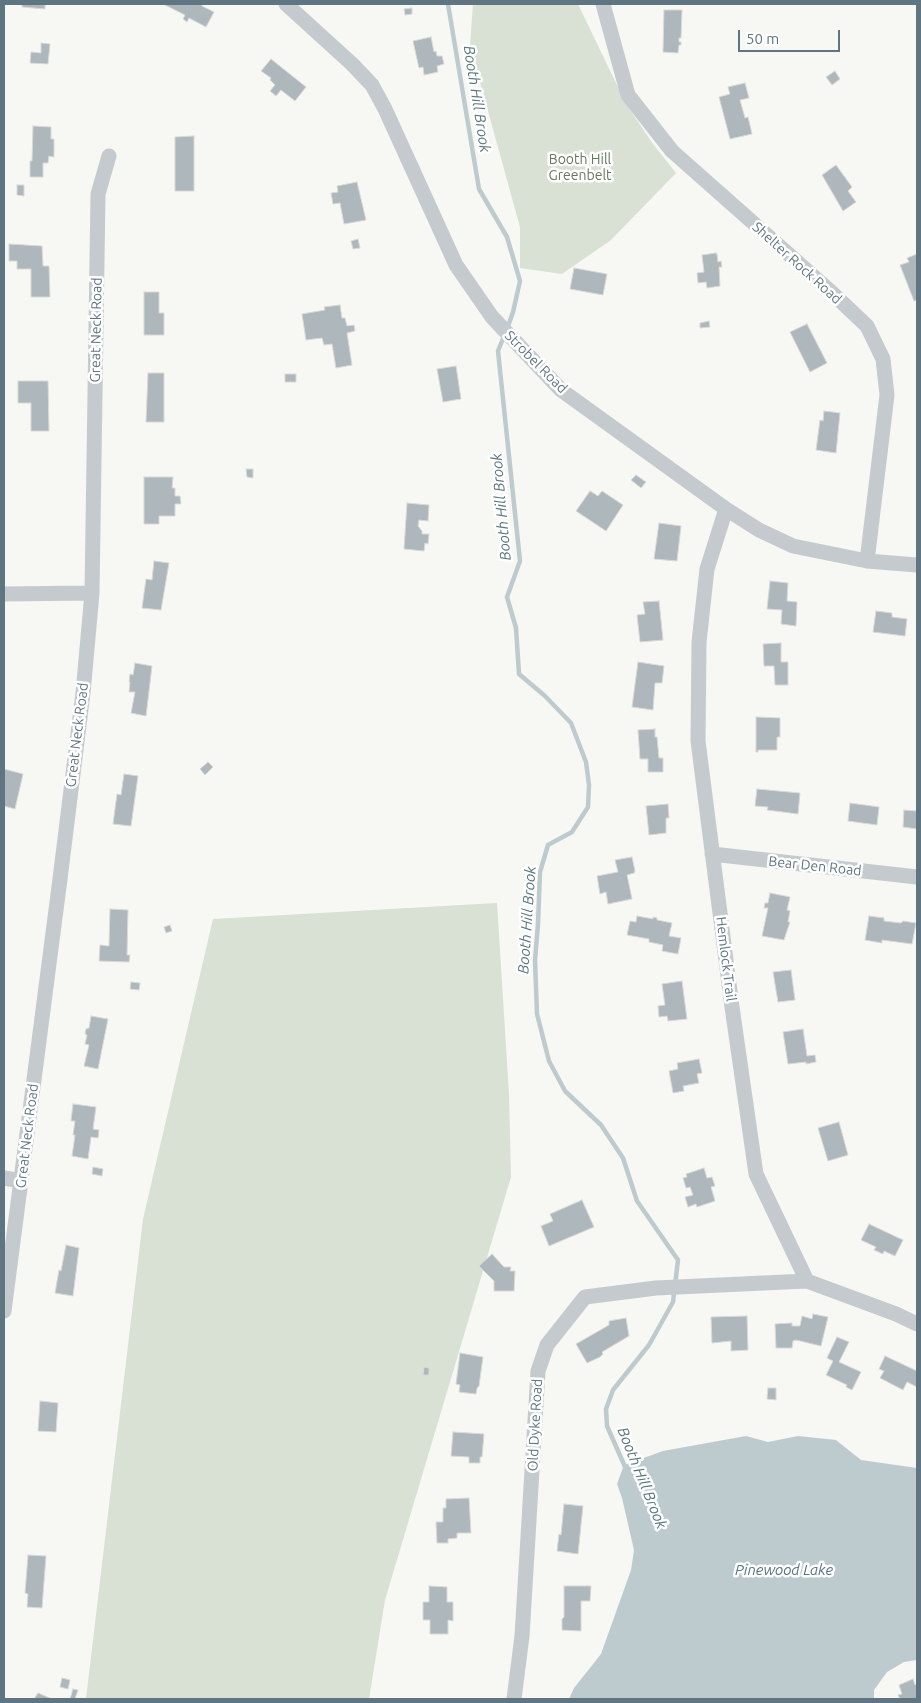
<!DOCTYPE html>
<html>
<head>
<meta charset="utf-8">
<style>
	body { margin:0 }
	#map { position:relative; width:921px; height:1703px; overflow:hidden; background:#f7f7f4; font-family:Ubuntu,sans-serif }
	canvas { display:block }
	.frame { position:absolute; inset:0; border:5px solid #5f7582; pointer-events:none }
	.scale { position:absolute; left:738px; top:30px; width:102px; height:22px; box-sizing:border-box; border:2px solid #5f7582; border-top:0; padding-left:6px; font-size:15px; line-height:18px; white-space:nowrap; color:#5f7582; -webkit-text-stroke:4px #fff; paint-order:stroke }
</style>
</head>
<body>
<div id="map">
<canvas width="921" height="1703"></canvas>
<div class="frame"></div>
<div class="scale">50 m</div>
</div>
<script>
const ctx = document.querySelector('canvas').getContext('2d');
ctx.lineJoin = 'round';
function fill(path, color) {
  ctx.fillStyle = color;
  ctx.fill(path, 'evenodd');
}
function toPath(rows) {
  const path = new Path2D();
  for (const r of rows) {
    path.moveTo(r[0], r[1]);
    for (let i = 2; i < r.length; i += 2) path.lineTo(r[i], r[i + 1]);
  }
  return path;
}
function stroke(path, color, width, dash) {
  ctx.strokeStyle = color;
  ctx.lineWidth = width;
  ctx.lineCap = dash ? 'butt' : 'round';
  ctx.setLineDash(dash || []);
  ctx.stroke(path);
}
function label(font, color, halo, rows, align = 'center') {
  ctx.font = font + ' Ubuntu,sans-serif';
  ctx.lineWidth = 5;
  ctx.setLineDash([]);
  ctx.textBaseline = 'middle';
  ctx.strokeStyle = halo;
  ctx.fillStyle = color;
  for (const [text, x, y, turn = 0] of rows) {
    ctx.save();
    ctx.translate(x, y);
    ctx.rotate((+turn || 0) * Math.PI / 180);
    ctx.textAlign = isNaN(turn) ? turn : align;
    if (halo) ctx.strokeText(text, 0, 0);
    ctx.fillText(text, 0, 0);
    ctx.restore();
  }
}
fill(toPath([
	[473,4,578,4,626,104,653,144,676,173,611,240,562,274,520,268,520,227,470,46],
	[497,903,509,1094,511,1177,385,1600,369,1699,86,1699,143,1219,213,919]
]), '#d9e0d4');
fill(toPath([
	[746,1436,768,1442,798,1436,836,1440,861,1460,917,1468,917,1660,904,1662,887,1672,874,1690,874,1699,569,1699,574,1688,601,1654,631,1570,634,1550,622,1498,617,1484,624,1465,663,1451]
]), '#bdcbce');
stroke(toPath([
	[448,4,479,189,507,237,520,281,513,312,507,329],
	[504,336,498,351,520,561,507,597,516,628,519,674,545,696,571,723,586,762,589,785,588,807,572,832,548,845,540,872,538,924,535,960,537,1014,549,1061,565,1091,601,1125,623,1158,637,1201,678,1260,673,1302,649,1345,613,1390,606,1409,607,1426,626,1469]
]), '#bdcbce', 4.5);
const building = toPath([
	[22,4,45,4,45,9,22,7,22,4],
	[163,4,202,4,202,6,214,12,206,27,189,18,187,22,183,19,185,15,163,4],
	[412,8,412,14,405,15,404,9,412,8],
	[664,10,682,10,681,38,679,38,679,42,681,42,681,45,679,45,678,53,663,52,664,10],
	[431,37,434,52,436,51,437,56,442,56,444,64,437,66,438,72,424,75,423,67,419,68,413,41,431,37],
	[41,43,50,44,48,64,30,63,31,52,41,53,41,43],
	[271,59,306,87,295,101,281,90,276,96,270,91,275,85,270,80,271,78,261,71,271,59],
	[835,71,840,79,832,85,826,77,835,71],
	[745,83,749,98,740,100,745,118,748,117,752,134,730,139,719,97,730,94,728,87,745,83],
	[33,126,51,127,51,139,54,139,54,157,49,156,48,163,43,163,43,177,30,177,30,161,32,161,33,126],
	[194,136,194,191,175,191,175,137,194,136],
	[836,165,852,187,848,191,856,202,843,211,822,175,836,165],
	[357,182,366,220,344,224,340,203,333,204,331,193,338,192,337,186,357,182],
	[17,185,24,185,24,196,17,195,17,185],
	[358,239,360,248,353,249,351,241,358,239],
	[9,244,42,246,43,266,49,266,50,297,31,297,31,269,17,269,17,261,9,261,9,244],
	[716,253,717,254,718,262,721,261,722,267,719,267,720,286,707,288,706,282,698,283,697,273,704,272,702,255,716,253],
	[917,254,917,300,914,301,900,265,909,262,907,258,917,254],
	[574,268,607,274,603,295,570,289,574,268],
	[144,292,159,292,159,313,164,313,164,335,144,335,144,292],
	[340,305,342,318,345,318,347,326,354,325,355,331,347,333,352,365,336,368,332,344,324,345,322,338,306,340,302,314,325,310,324,307,340,305],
	[709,321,710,327,700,328,700,323,709,321],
	[807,324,827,363,810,372,790,332,807,324],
	[456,366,461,399,443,402,437,369,456,366],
	[148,373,164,373,164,422,146,422,148,373],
	[285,374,296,374,296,382,285,382,285,374],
	[18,381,48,381,49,431,31,431,31,403,18,403,18,381],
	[824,411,840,413,836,453,816,450,820,420,823,421,824,411],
	[246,469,253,469,253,478,247,477,246,469],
	[636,475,646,482,641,488,631,480,636,475],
	[144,477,173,477,172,488,175,488,175,496,180,496,181,504,175,504,175,516,159,516,159,524,144,524,144,477],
	[590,491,598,496,602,491,623,505,606,531,576,511,590,491],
	[407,503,429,505,428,521,419,520,418,526,422,531,422,534,429,534,428,544,425,543,424,551,404,549,407,503],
	[659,523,681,526,677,561,654,559,659,523],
	[154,561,169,563,161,610,142,608,146,579,152,580,154,561],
	[770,581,788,583,787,601,797,602,796,626,781,624,782,610,767,609,770,581],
	[659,601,663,640,640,642,637,615,645,614,643,602,659,601],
	[876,611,892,613,892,617,907,619,905,636,873,632,876,611],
	[781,643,781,662,788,662,788,685,775,685,774,666,764,666,763,644,781,643],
	[638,662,664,666,662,683,655,683,653,710,632,707,638,662],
	[135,663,152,666,146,716,131,713,135,692,129,692,130,682,129,682,130,674,133,675,135,663],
	[756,717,780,718,780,737,777,737,777,750,758,750,758,752,756,752,756,717],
	[655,729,655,737,657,737,659,758,663,758,663,772,648,772,648,759,640,759,638,730,655,729],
	[208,762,213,767,205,775,200,769,208,762],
	[4,769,23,774,15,809,4,806,4,769],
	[124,774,138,776,131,826,113,824,117,794,121,795,124,774],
	[757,789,800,793,798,814,767,810,768,807,755,806,757,789],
	[850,803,879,807,877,825,848,821,850,803],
	[668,804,669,818,666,818,666,833,649,835,646,806,668,804],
	[904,810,917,811,917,829,903,827,904,810],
	[632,857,635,871,634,873,627,875,632,899,608,904,606,892,600,894,597,876,618,872,615,860,632,857],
	[770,893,790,897,787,910,790,911,788,922,790,922,784,940,762,936,768,908,764,908,765,903,768,903,770,893],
	[110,909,128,910,127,955,130,955,129,962,99,961,100,945,109,946,110,909],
	[637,916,653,919,653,917,657,918,657,920,672,923,669,936,681,938,678,954,662,951,663,945,649,942,649,939,627,935,630,921,636,922,637,916],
	[869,916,884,918,884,921,901,923,903,921,916,923,912,944,882,940,882,943,865,940,869,916],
	[170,925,172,931,166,933,164,927,170,925],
	[791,970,795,1000,778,1002,773,972,791,970],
	[682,981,687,1019,668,1021,667,1016,659,1017,658,1006,665,1005,662,984,682,981],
	[131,982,140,983,139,990,130,989,131,982],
	[91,1016,108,1019,98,1069,84,1066,89,1045,85,1044,87,1035,85,1034,86,1029,89,1028,91,1016],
	[803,1029,807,1056,815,1055,816,1062,806,1064,806,1062,788,1064,783,1032,803,1029],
	[699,1059,702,1073,697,1074,699,1083,683,1086,684,1091,673,1093,669,1071,678,1069,677,1063,699,1059],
	[73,1104,96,1107,93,1129,99,1130,98,1138,91,1137,88,1159,72,1156,75,1135,73,1135,75,1121,71,1121,73,1104],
	[839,1122,848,1155,828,1161,818,1128,839,1122],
	[93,1167,103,1169,102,1176,92,1174,93,1167],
	[704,1168,707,1178,712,1177,715,1186,711,1187,715,1201,697,1207,696,1204,688,1207,685,1197,693,1195,690,1187,686,1188,683,1178,687,1177,686,1174,704,1168],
	[582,1200,594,1227,549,1246,541,1226,553,1221,550,1214,582,1200],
	[869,1224,903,1240,895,1256,884,1251,883,1254,874,1250,876,1247,861,1240,869,1224],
	[66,1245,79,1248,73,1296,55,1293,59,1270,61,1271,66,1245],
	[492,1254,504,1267,511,1267,510,1271,515,1271,514,1291,494,1291,494,1281,479,1266,492,1254],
	[813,1314,828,1317,821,1346,796,1340,793,1341,792,1348,776,1348,775,1324,792,1323,792,1326,800,1326,802,1316,812,1319,813,1314],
	[747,1316,748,1350,731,1351,731,1341,712,1343,711,1317,747,1316],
	[626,1318,629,1336,602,1352,603,1354,600,1357,587,1363,576,1344,609,1325,609,1321,626,1318],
	[837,1337,849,1342,839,1362,861,1372,852,1390,846,1387,847,1385,826,1375,833,1361,827,1358,837,1337],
	[460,1353,483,1357,479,1386,477,1388,476,1394,459,1392,460,1385,456,1384,460,1353],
	[885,1356,917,1371,917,1387,907,1382,903,1390,880,1378,884,1371,879,1369,885,1356],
	[424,1367,429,1368,429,1375,423,1375,424,1367],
	[768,1388,776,1388,776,1400,767,1399,768,1388],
	[40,1401,58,1403,56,1432,38,1431,40,1401],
	[453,1432,484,1434,482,1457,480,1457,480,1463,469,1463,469,1457,451,1456,453,1432],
	[469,1498,471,1533,457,1533,457,1538,448,1539,448,1543,437,1543,436,1522,443,1522,443,1508,446,1508,446,1499,469,1498],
	[564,1504,583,1506,578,1554,557,1551,559,1534,561,1535,564,1504],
	[28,1555,46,1556,42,1608,27,1607,28,1594,25,1593,28,1555],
	[429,1586,447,1587,447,1602,453,1602,453,1621,448,1620,448,1634,430,1634,430,1620,423,1620,423,1602,429,1602,429,1586],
	[564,1586,591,1586,590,1601,581,1601,581,1631,562,1630,562,1619,564,1617,564,1586],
	[62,1678,70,1680,68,1689,60,1687,62,1678],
	[913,1679,915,1685,917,1684,917,1699,900,1699,898,1695,902,1694,899,1685,913,1679],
	[73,1689,78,1690,75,1699,70,1699,73,1689],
	[38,1693,52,1699,34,1699,38,1693]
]);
fill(building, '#adb7bc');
stroke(building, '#d9d9d6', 1);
stroke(toPath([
	[286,4,352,64,372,85,385,109,456,265,492,317,561,390,726,509,759,530,793,546,867,561,917,565],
	[603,4,628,95,672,151,829,290,867,326,883,359,887,395,867,561],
	[726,509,707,569,699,642,698,741,732,1007,756,1174,807,1281,896,1314,917,1324],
	[4,594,92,593],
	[712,854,917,877],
	[4,1178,21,1181],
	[4,1311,60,879,83,693,92,593,98,194,109,156],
	[514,1699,522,1636,538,1371,547,1345,585,1297,656,1288,807,1281]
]), '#c4cacd', 15);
label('14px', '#66795f', '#fff', [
	["Booth Hill",580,159],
	["Greenbelt",580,175]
]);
label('14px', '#5f7582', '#fff', [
	["Shelter Rock Road",797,263,42],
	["Great Neck Road",96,330,-89],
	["Strobel Road",536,362,45],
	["Great Neck Road",77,735,-83],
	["Bear Den Road",815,866,6],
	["Hemlock Trail",726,959,83],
	["Great Neck Road",27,1136,-83],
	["Old Dyke Road",535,1425,-87]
]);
label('italic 15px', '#5a767d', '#fff', [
	["Booth Hill Brook",477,99,81],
	["Booth Hill Brook",501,507,-95],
	["Booth Hill Brook",527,920,-86],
	["Booth Hill Brook",642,1478,68],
	["Pinewood Lake",784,1570]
]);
</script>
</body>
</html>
